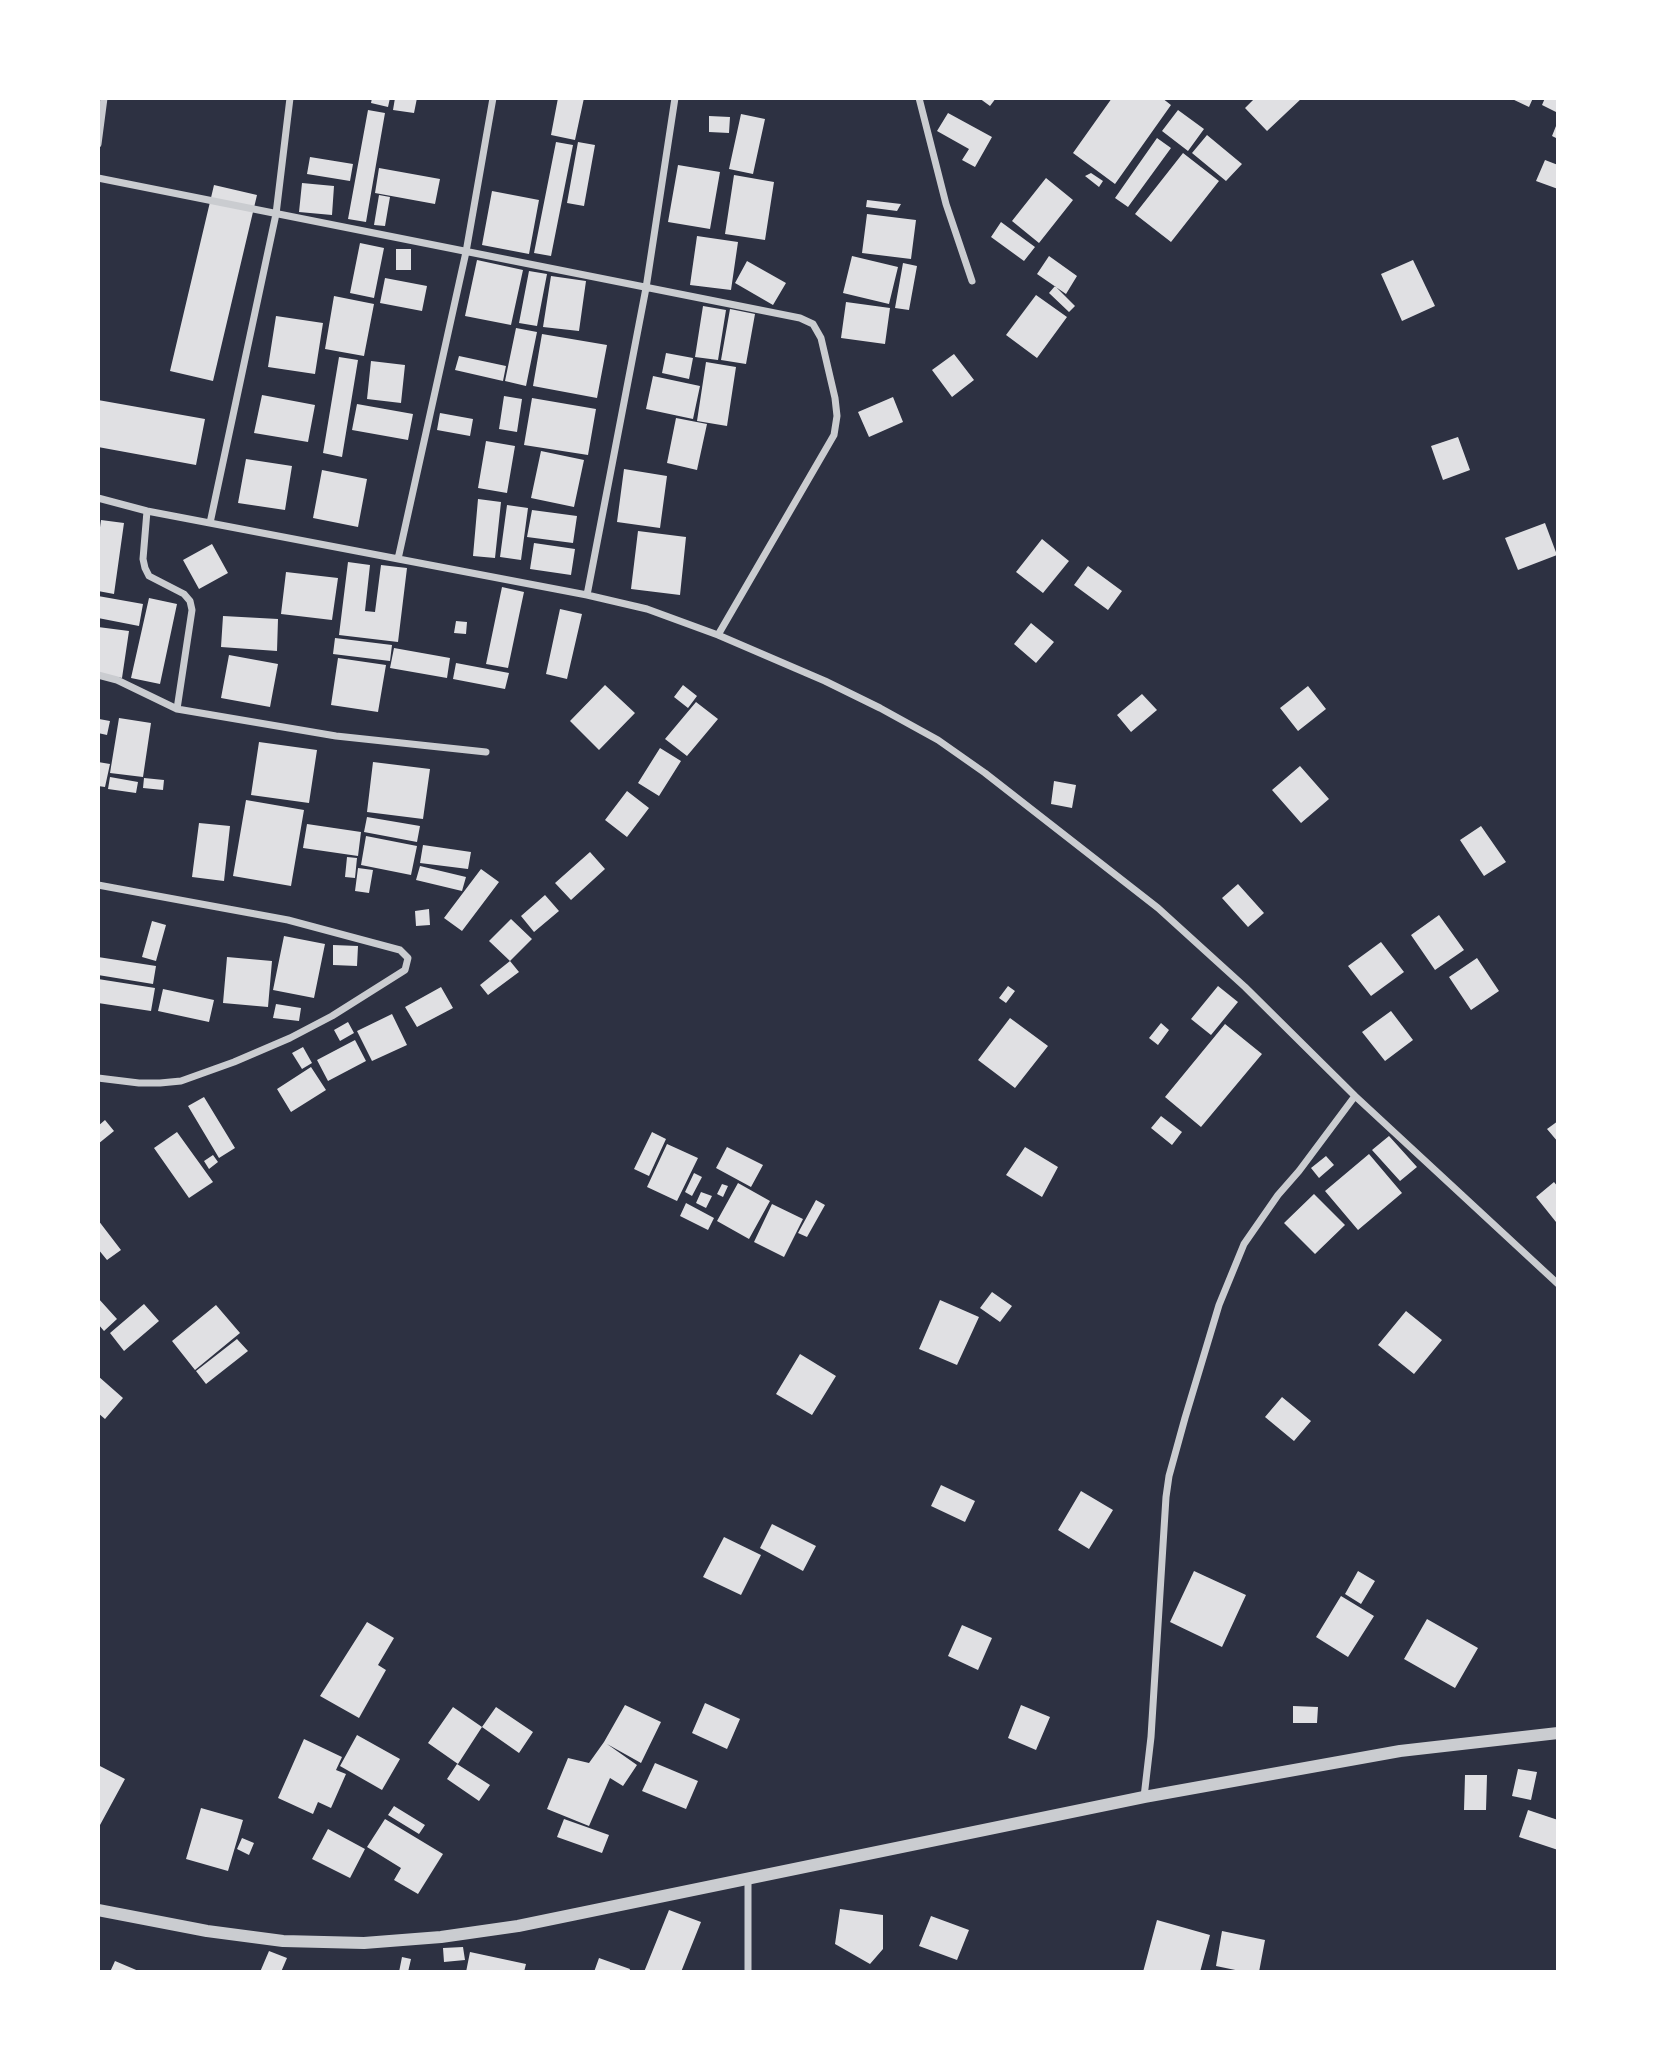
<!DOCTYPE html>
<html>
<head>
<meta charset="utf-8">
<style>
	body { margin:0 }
	#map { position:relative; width:1656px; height:2070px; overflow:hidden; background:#2d3142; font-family:"Source Serif 4",serif }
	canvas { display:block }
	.frame { position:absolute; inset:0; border:100px solid #fff; pointer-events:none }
</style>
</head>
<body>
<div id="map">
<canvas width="1656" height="2070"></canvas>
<div class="frame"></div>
</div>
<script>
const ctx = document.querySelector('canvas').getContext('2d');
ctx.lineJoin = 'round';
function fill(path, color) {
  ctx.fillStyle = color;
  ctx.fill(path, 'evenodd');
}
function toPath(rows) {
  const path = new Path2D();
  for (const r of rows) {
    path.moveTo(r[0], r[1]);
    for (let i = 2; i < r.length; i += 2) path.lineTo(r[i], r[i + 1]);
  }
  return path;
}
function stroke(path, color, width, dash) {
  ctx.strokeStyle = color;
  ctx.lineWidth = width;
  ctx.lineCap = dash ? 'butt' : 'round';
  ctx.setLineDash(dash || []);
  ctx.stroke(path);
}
fill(toPath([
	[372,98,390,98,388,107,371,103],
	[395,98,417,98,414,113,393,110],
	[558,98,584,98,575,140,551,135],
	[979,98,996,98,990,106],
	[1112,98,1162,98,1171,105,1115,184,1073,153],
	[1255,98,1302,98,1267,131,1245,108],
	[1510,98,1533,98,1529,107],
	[1545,98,1558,98,1558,113,1542,105],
	[368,110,385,113,366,222,348,219],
	[1178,110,1204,129,1188,151,1162,131],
	[948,113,992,137,975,167,962,160,969,149,937,131],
	[741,114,765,119,753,174,729,169],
	[709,116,730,117,729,133,709,132],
	[1558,121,1558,139,1552,136],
	[1207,135,1242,164,1226,181,1192,153],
	[1157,138,1171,148,1128,207,1115,198],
	[556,142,573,145,551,256,534,253],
	[578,142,595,145,584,206,567,203],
	[1183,153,1219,181,1171,242,1135,214],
	[310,157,353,164,350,181,307,174],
	[1545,160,1558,165,1558,189,1536,181],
	[678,165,720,172,710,229,668,222],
	[379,168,440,179,435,204,375,193],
	[1091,173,1103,181,1099,187,1085,176],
	[734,175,774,182,765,240,725,234],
	[1046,178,1073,200,1039,243,1012,221],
	[302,183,334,186,332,215,299,212],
	[214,185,257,195,213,381,170,371],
	[492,191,539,200,529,254,482,245],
	[379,195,390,197,385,226,374,225],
	[867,200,901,204,897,211,866,207],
	[867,214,916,220,911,259,862,253],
	[1001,222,1035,247,1024,261,991,237],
	[697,236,738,242,731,290,690,285],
	[360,243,384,248,374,298,350,293],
	[396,249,411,249,411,270,396,270],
	[852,256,898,267,889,304,843,293],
	[1049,256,1077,276,1066,294,1037,274],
	[477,260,523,270,511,325,465,316],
	[1413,260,1435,306,1402,321,1381,274],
	[747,261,786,283,773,305,735,283],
	[903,263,917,266,909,310,895,308],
	[529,271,547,274,537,326,519,323],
	[551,276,586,281,579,331,543,327],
	[385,278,427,286,422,311,380,303],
	[1055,286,1075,306,1069,312,1049,293],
	[1036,295,1067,317,1037,358,1006,335],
	[334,296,374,304,364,356,325,349],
	[846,302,890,308,885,344,841,338],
	[703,306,726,310,718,360,695,357],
	[730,309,755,314,746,364,721,360],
	[276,316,323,323,315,374,268,367],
	[516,328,537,332,526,386,505,381],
	[542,334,607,345,597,398,533,386],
	[666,353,693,358,689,379,662,373],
	[954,354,974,380,952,397,932,370],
	[459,356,506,366,503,381,455,370],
	[339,357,358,360,342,457,323,453],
	[371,361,405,365,401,403,367,399],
	[706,362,736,367,727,426,697,421],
	[653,376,700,386,693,419,646,409],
	[262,395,315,405,308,442,254,433],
	[504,396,522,399,517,432,499,429],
	[893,397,903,422,869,437,858,412],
	[532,398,596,409,588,455,524,445],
	[98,400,205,419,196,465,98,447],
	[357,404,413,414,408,440,352,430],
	[440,413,473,419,470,436,437,430],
	[676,418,707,424,697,470,667,463],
	[1458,437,1470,470,1443,480,1431,446],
	[486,441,515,446,507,493,478,488],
	[541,451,584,460,574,507,531,498],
	[246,459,292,466,285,510,238,503],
	[624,469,667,476,660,528,617,522],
	[322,470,367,479,358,527,313,518],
	[478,499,501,502,495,558,473,556],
	[507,505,528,508,521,560,500,557],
	[532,510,577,516,573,543,527,537],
	[101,520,124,523,114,594,98,591,98,542],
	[1545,523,1557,555,1518,570,1505,538],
	[638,531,686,537,680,595,631,589],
	[1042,539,1069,561,1043,593,1016,572],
	[534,543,575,549,571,575,530,569],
	[212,544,228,573,199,589,183,560],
	[348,562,370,565,365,611,375,612,381,565,407,568,398,642,339,635],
	[1088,566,1122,591,1108,610,1074,585],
	[286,572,338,578,332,620,281,614],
	[502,587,524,592,508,668,486,664],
	[98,596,143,604,139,626,98,618],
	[149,598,177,604,160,684,131,678],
	[560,609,582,614,567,679,546,674],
	[223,616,278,619,277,651,221,647],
	[456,621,467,622,466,634,454,633],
	[1031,623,1054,642,1036,663,1014,644],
	[98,627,129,631,122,678,98,674],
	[335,638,392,645,390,661,333,654],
	[394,648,450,658,447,678,390,668],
	[229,655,278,664,270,707,221,698],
	[338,658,386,665,378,712,331,705],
	[456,663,509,673,505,689,453,679],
	[605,685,635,713,599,750,570,721],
	[683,685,697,696,688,708,674,697],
	[1308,686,1326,709,1298,731,1280,708],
	[1142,694,1157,710,1131,732,1117,715],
	[696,702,718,719,687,756,665,739],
	[119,718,151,723,143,777,110,773],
	[99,719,110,721,107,735,98,733],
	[259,742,317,750,309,803,251,795],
	[660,748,681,761,659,796,638,783],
	[98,762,110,764,105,787,98,786],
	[373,762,430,769,423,819,367,812],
	[1300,766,1329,799,1301,823,1272,790],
	[110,777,138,782,136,793,108,789],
	[144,778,164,780,163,790,143,788],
	[1054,781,1076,785,1072,808,1051,804],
	[627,791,649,808,627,837,605,820],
	[246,800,304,810,291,886,233,876],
	[367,817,420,826,417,842,364,832],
	[199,823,230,826,224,881,192,877],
	[307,824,361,832,358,856,303,848],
	[1481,826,1506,862,1484,876,1460,840],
	[366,836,417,846,411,875,361,865],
	[423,845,471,852,468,869,420,863],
	[590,852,605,869,571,900,555,883],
	[347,857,357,858,355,878,345,877],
	[420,866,466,877,462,891,416,880],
	[358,868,373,870,369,893,355,891],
	[481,869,499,882,462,931,444,918],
	[1238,884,1264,913,1248,927,1222,898],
	[545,895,559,911,534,932,521,916],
	[429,909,430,925,416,926,415,911],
	[1439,915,1464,950,1435,970,1411,935],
	[511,919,532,939,510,961,489,941],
	[152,921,166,925,156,961,142,957],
	[284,936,325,944,314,998,273,990],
	[1381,942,1404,972,1371,996,1348,966],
	[333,945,358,946,357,966,333,965],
	[98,957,156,966,153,984,98,975],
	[227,957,272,961,268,1007,223,1003],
	[1477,958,1499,991,1471,1010,1449,977],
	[510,961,519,972,488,995,480,985],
	[98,979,155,988,151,1011,98,1003],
	[1008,986,1015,991,1006,1003,999,998],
	[1218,986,1238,1002,1211,1035,1191,1019],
	[441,987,453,1008,417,1027,405,1007],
	[163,989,214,1000,209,1022,158,1011],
	[276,1004,301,1008,299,1021,273,1018],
	[1391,1011,1413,1040,1385,1061,1362,1032],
	[392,1014,407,1045,372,1061,357,1031],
	[1010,1018,1048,1046,1015,1088,978,1060],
	[348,1022,354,1033,340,1041,334,1030],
	[1161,1023,1169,1030,1158,1045,1149,1038],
	[1225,1024,1262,1054,1201,1127,1165,1097],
	[355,1040,366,1061,328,1081,317,1060],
	[303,1047,312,1063,302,1069,292,1053],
	[311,1067,326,1090,291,1112,277,1089],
	[204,1097,235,1148,219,1158,188,1106],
	[1161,1116,1182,1132,1172,1145,1151,1128],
	[105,1120,114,1131,98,1144,98,1126],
	[1558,1121,1558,1142,1547,1129],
	[177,1132,213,1182,189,1198,154,1148],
	[652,1132,666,1139,649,1176,634,1169],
	[1389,1136,1417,1167,1400,1181,1372,1150],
	[667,1144,698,1158,677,1201,647,1187],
	[727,1147,763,1165,751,1187,716,1168],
	[1025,1147,1058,1167,1042,1197,1006,1175],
	[1369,1154,1402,1193,1358,1230,1325,1191],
	[213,1155,218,1162,209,1169,204,1161],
	[1326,1156,1334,1165,1319,1178,1311,1168],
	[694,1173,702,1177,692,1196,685,1192],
	[1554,1182,1558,1187,1558,1220,1556,1222,1536,1197],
	[738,1183,770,1201,749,1239,717,1221],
	[722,1184,728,1186,723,1197,717,1194],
	[701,1192,712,1196,706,1208,696,1203],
	[1314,1194,1345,1225,1315,1254,1284,1223],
	[816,1200,825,1205,807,1237,798,1233],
	[686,1203,714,1218,708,1230,680,1216],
	[772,1204,803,1219,784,1257,754,1242],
	[98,1220,121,1250,107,1260,98,1249],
	[992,1292,1012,1306,1000,1322,980,1308],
	[98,1298,117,1319,104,1331,98,1324],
	[940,1300,979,1317,957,1365,919,1349],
	[144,1304,159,1321,124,1351,110,1333],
	[216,1305,240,1333,195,1370,172,1341],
	[1406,1311,1442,1340,1414,1374,1378,1345],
	[237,1339,248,1351,206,1384,196,1371],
	[800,1354,836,1376,812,1415,776,1394],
	[98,1376,123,1398,105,1419,98,1413],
	[1282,1397,1311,1421,1294,1441,1265,1417],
	[941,1485,975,1501,965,1522,931,1506],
	[1081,1491,1113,1510,1089,1549,1058,1530],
	[772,1524,816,1546,803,1571,760,1548],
	[724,1537,761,1555,741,1595,703,1577],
	[1194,1571,1246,1595,1222,1647,1170,1622],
	[1358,1571,1375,1581,1361,1604,1345,1594],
	[1341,1596,1374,1616,1348,1657,1316,1637],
	[1427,1619,1478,1648,1455,1688,1404,1659],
	[367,1622,394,1638,378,1665,386,1670,359,1718,320,1696],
	[962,1625,992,1638,978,1670,948,1656],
	[705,1703,740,1719,727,1749,692,1733],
	[625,1705,661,1722,641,1763,607,1744,637,1765,623,1786,610,1778,589,1826,547,1809,568,1758,589,1763,604,1742],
	[1021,1705,1050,1717,1036,1750,1008,1738],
	[1293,1706,1318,1707,1317,1723,1293,1723],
	[453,1707,482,1727,458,1764,428,1743],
	[496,1707,533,1732,519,1753,482,1727],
	[357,1735,400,1759,382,1790,340,1766],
	[304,1739,342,1757,336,1770,346,1774,331,1808,318,1802,313,1814,278,1798],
	[655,1763,698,1781,686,1809,642,1791],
	[457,1764,490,1785,479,1801,447,1779],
	[98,1765,125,1779,100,1825,98,1823],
	[1518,1769,1537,1772,1531,1800,1512,1796],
	[1465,1775,1487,1775,1486,1810,1464,1810],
	[394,1806,425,1825,419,1834,388,1815],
	[201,1808,243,1820,228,1871,186,1859],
	[1528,1810,1558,1820,1558,1850,1519,1837],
	[385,1819,443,1854,418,1894,394,1880,401,1868,367,1847],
	[564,1819,609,1835,602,1853,557,1837],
	[328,1829,365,1849,350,1878,312,1859],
	[242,1838,254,1843,249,1855,237,1849],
	[840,1909,883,1915,883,1949,870,1964,835,1944],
	[669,1910,701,1922,681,1972,644,1972],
	[931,1916,969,1930,957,1960,919,1946],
	[1157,1920,1210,1935,1200,1972,1143,1972],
	[1222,1931,1265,1940,1259,1972,1245,1972,1216,1966],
	[463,1947,465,1960,444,1962,443,1948],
	[269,1951,287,1958,281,1972,260,1972],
	[470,1952,526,1964,524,1972,466,1972],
	[402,1957,411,1959,408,1972,399,1972],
	[599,1958,630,1969,629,1972,594,1972],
	[115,1961,141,1972,110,1972]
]), '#e0e0e3');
stroke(toPath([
	[919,98,946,204,972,281],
	[98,144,104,98],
	[98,178,800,318,813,324,821,338,835,398,837,416,834,435,718,635],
	[98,498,147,511,587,595,647,609,718,635,825,681,880,708,938,740,985,773,1158,908,1245,987,1355,1096,1558,1284],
	[147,511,143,559,145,568,149,576,184,594,190,601,192,610,177,709],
	[210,523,276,214,290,98],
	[398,559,466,252,493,98],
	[587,595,646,288,675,98],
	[98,675,117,680,177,709,336,736,486,752],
	[98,885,288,920,400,950,408,958,405,970,332,1016,290,1038,234,1062,181,1081,160,1083,139,1083,98,1078],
	[1144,1797,1151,1737,1166,1497,1169,1476,1185,1418,1219,1305,1244,1244,1278,1195,1299,1171,1355,1096],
	[748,1879,748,1972]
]), '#caccd0', 7);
stroke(toPath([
	[98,1910,207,1931,283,1941,364,1943,441,1937,518,1926,1144,1797,1400,1751,1558,1733]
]), '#caccd0', 12);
</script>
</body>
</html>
